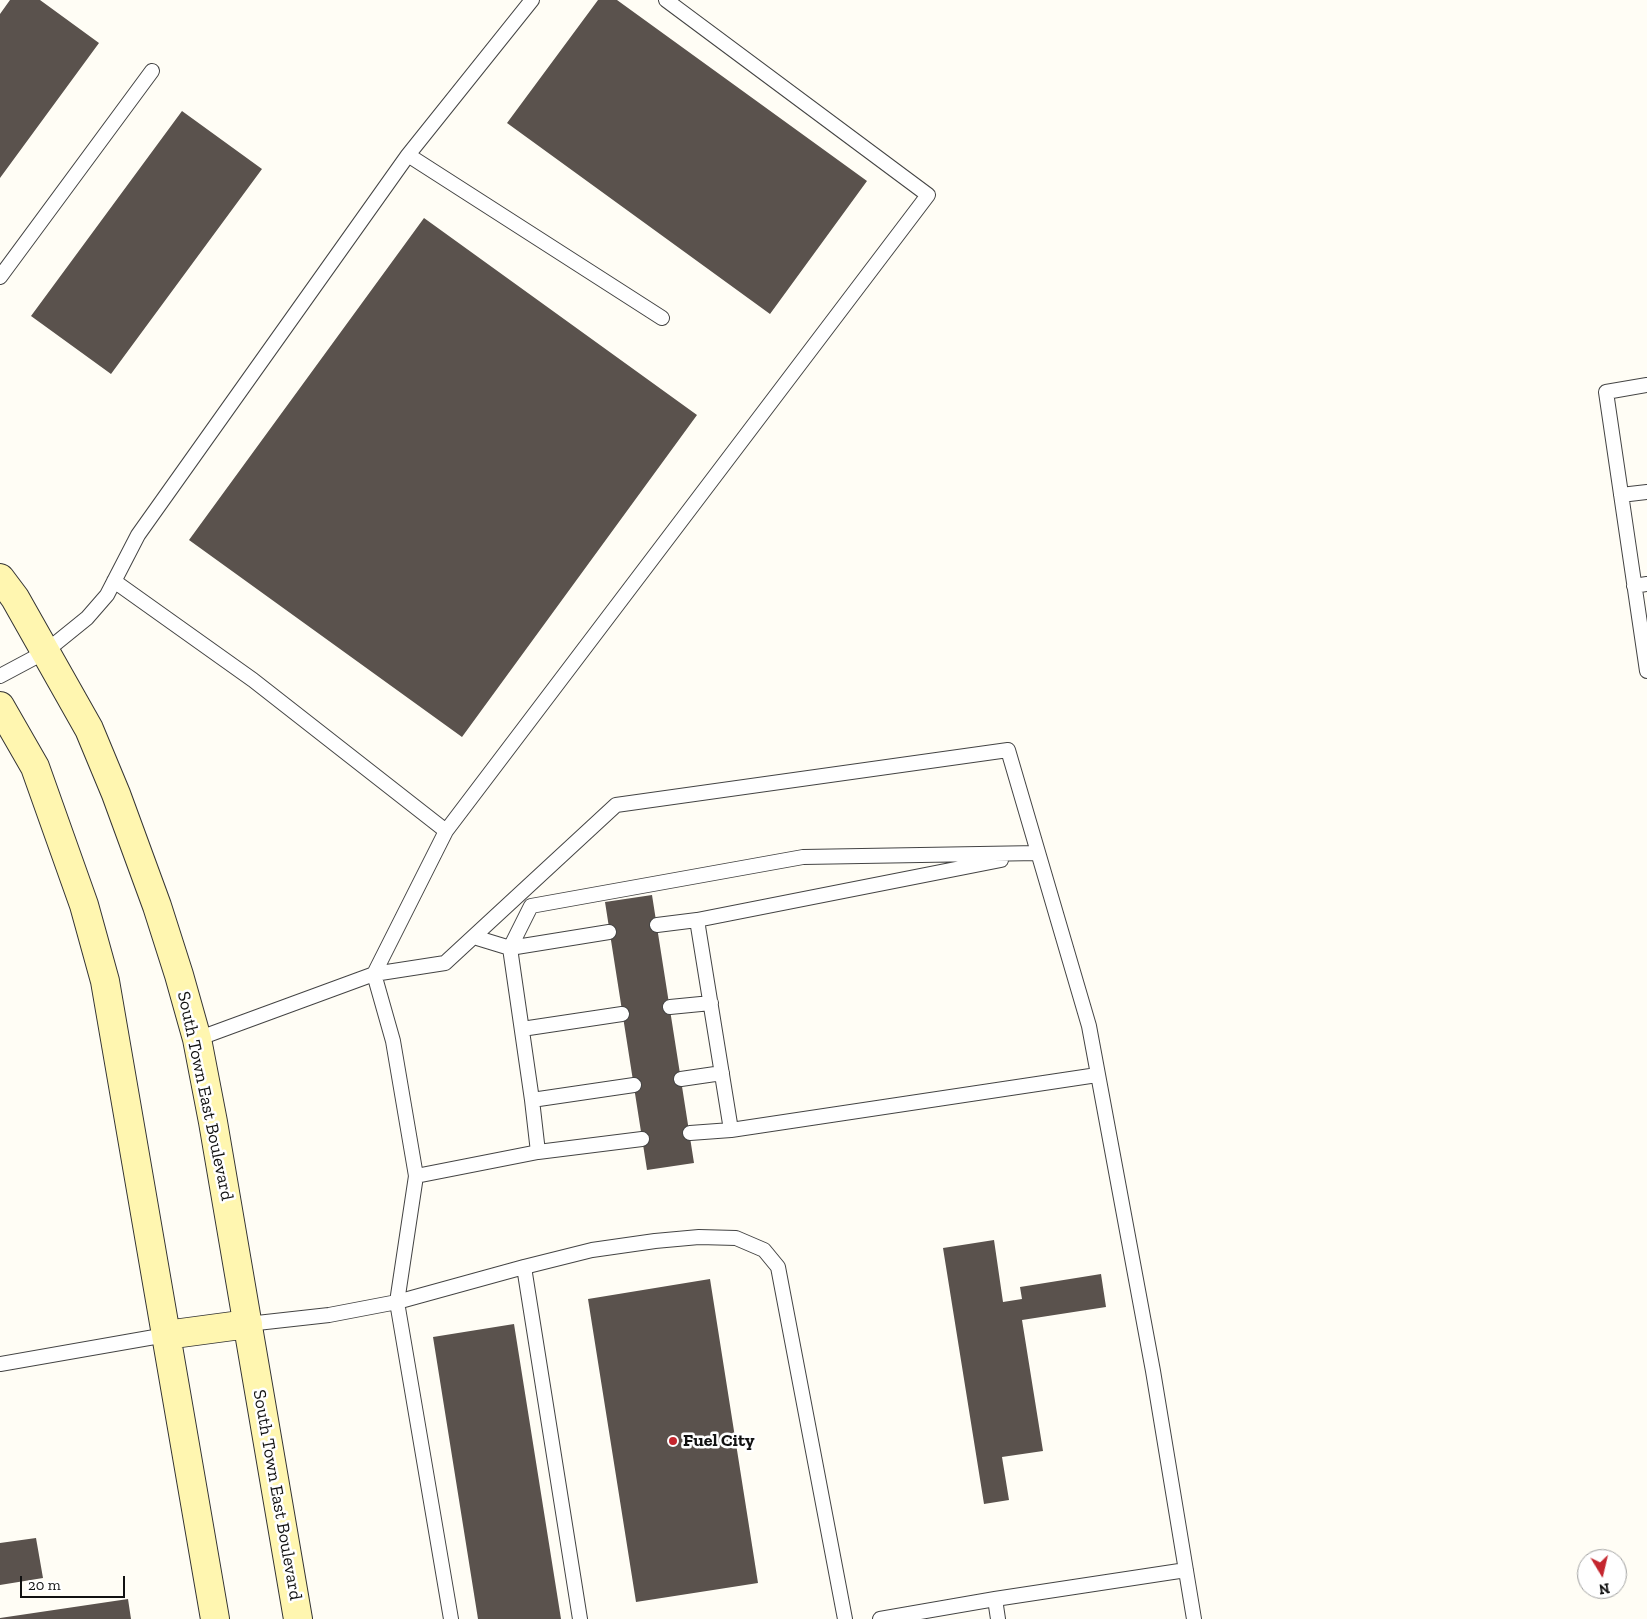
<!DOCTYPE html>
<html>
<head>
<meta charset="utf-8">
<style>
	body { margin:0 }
	#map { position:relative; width:1647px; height:1619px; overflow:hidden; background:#fffdf5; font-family:"Zilla Slab",serif }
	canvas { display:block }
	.north { position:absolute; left:1577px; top:1549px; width:50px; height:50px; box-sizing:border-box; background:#fff; border:1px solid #a0a0a0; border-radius:50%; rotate:171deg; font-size:14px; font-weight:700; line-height:20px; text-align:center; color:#111 }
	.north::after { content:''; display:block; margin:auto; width:18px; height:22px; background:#c4262e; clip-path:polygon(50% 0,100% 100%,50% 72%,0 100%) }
	.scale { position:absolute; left:20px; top:1576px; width:105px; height:22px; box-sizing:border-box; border:2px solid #111; border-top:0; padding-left:6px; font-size:15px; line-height:18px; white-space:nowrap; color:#111; -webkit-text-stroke:4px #fff; paint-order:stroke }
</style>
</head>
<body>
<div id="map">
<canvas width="1647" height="1619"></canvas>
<div class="north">N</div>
<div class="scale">20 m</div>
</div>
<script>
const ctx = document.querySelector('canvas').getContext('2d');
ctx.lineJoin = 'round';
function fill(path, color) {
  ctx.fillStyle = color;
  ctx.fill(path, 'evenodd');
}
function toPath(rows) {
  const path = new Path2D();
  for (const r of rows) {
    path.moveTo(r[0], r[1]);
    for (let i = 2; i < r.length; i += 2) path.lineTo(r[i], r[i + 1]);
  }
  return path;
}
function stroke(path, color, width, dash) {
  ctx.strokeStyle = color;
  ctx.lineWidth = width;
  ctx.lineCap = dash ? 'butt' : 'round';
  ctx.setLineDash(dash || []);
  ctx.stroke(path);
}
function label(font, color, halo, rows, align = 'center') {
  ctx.font = font + ' "Zilla Slab",serif';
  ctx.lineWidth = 5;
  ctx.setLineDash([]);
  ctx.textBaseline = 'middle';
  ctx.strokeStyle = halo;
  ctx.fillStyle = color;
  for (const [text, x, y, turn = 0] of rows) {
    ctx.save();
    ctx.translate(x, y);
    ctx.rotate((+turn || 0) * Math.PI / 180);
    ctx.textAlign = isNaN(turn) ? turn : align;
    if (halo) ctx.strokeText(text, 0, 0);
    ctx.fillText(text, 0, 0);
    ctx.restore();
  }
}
fill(toPath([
	[10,0,40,0,99,43,0,178,0,14],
	[598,0,617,0,867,181,770,314,507,123],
	[182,111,262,169,111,374,31,316],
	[424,218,697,415,462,737,189,540],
	[652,895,694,1163,647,1170,605,902],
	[994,1240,1003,1302,1022,1299,1020,1287,1101,1274,1106,1307,1022,1320,1043,1451,1002,1457,1009,1500,984,1504,943,1248],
	[710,1279,758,1583,636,1602,588,1299],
	[514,1324,561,1619,478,1619,433,1337],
	[36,1538,43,1578,0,1585,0,1543],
	[128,1599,131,1619,0,1619,0,1618]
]), '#5a524d');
const service = toPath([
	[408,155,532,0],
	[0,277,152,71],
	[1647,385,1606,392,1647,671],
	[1621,495,1647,492],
	[114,581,253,680,446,831],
	[1634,586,1647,584],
	[0,676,45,652,87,618,107,595,138,535,408,155,662,318],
	[697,920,1001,860],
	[657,925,697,920,731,1130],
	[474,937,510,948,609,932],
	[670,1007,711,1003],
	[522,1029,622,1014],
	[197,1039,374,974,445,963,616,805,1008,750,1089,1026,1153,1371,1194,1619],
	[681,1079,722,1073],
	[532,1100,634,1085],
	[690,1133,731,1130,1097,1075],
	[538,1152,642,1139],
	[416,1176,538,1152,532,1100,510,948,531,906,803,857,1038,853],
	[524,1267,580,1619],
	[248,1324,329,1315,397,1302,524,1267,592,1250,655,1241,699,1237,736,1238,764,1250,778,1267,845,1619],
	[0,1364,166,1335],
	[995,1599,998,1619],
	[451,1619,397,1302,416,1176,393,1041,374,974,446,831,928,195,666,0],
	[880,1619,995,1599,1186,1570]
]);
const secondary = toPath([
	[0,578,15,598,89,729,116,794,157,906,179,975,197,1039,213,1122,298,1619],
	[0,706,35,767,84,905,105,981,215,1619],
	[166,1335,248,1324]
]);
stroke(service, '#444', 16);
stroke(secondary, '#333', 30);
stroke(service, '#fff', 14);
stroke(secondary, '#fff6b0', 28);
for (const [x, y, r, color] of [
	[673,1441,5,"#c4262e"]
]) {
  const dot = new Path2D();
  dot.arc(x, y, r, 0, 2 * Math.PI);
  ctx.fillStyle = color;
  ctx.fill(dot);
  stroke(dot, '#fff', 2);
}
label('18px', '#111', '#fff', [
	["South Town East Boulevard",205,1096,78],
	["South Town East Boulevard",277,1495,80]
]);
label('bold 18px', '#111', '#fff', [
	["Fuel City",683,1441]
], 'left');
</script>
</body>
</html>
